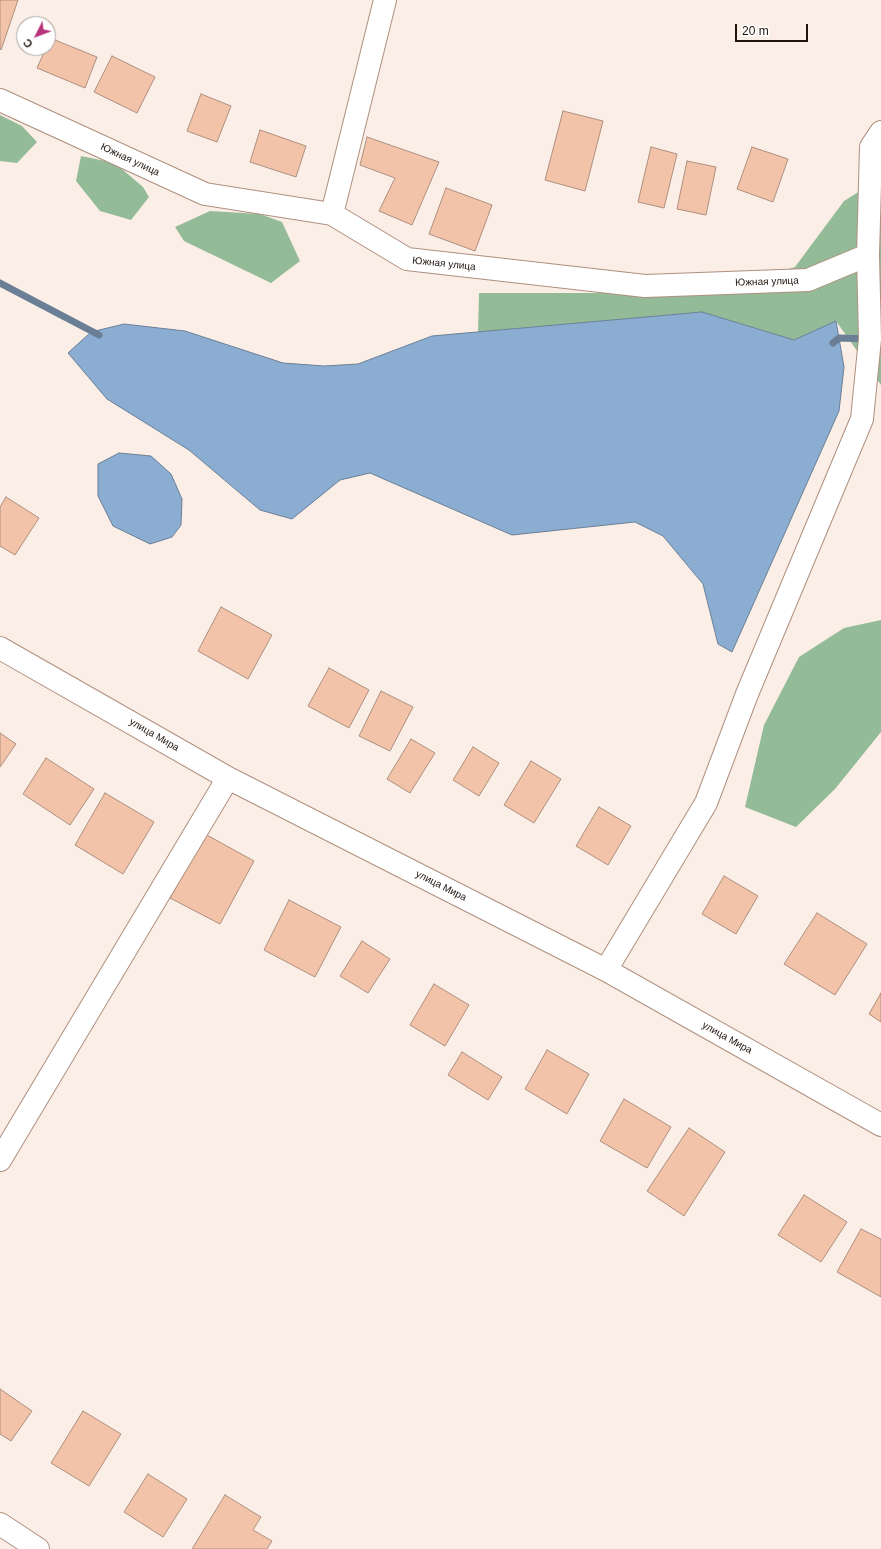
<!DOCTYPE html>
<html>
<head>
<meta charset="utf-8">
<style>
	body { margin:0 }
	#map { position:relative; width:881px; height:1549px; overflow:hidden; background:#fbeee6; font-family:Helvetica,sans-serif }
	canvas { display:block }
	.north { position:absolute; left:16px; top:16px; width:40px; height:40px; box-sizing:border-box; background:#fff; border:1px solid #a5a19e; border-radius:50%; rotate:228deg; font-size:11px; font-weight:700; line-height:16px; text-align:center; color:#1e130d }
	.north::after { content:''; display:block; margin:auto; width:14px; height:18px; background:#b7347d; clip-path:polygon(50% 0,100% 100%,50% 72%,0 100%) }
	.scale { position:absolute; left:735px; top:24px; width:73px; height:18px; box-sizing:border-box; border:2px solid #1e130d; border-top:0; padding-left:5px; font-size:12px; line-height:14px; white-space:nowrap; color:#1e130d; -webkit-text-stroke:3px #fff; paint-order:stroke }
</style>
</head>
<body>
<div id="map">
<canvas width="881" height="1549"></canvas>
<div class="north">С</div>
<div class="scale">20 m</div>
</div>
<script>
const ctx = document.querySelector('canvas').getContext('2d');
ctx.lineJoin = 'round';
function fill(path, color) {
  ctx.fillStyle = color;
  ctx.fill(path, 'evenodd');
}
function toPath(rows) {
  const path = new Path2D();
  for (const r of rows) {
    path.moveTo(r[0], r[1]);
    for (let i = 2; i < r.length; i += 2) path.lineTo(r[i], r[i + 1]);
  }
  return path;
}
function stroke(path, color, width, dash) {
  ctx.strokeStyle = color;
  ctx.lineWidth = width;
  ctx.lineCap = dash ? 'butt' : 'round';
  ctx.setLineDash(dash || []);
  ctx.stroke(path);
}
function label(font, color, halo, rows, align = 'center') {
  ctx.font = font + ' Helvetica,sans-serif';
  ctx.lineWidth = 3.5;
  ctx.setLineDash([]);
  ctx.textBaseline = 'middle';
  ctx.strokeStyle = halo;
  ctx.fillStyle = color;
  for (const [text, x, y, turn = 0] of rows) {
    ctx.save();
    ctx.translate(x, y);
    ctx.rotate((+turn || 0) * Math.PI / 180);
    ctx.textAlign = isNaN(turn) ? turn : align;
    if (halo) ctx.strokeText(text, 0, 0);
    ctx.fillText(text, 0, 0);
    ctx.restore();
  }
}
fill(toPath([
	[0,115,22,126,37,142,17,163,0,161],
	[81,156,115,163,143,187,149,197,131,220,100,211,76,181],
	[881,178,881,385,836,321,794,340,702,312,478,332,479,293,711,293,795,267,844,201],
	[210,211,260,214,282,222,300,261,271,283,184,241,175,227],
	[881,620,881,732,835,789,796,827,745,807,764,725,799,657,844,628]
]), '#94bb98');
const water = toPath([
	[702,312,794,340,836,321,844,367,839,411,732,652,718,644,703,584,663,536,635,522,512,535,370,473,340,480,292,519,260,510,189,450,107,399,68,353,91,332,124,324,185,331,283,363,324,366,358,364,432,336,702,312],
	[119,453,151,456,171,474,182,499,181,525,172,537,150,544,113,526,98,496,98,464,119,453]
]);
fill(water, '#8aadd1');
stroke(water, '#6a7f96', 1);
stroke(toPath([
	[0,283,99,335],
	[833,343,839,338,870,339,881,336]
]), '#6a7f96', 7);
const building = toPath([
	[0,0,18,0,1,50,0,49,0,0],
	[50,38,97,57,85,88,37,68,46,48,48,48,50,38],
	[112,56,155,77,137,113,94,92,112,56],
	[201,94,231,106,217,142,187,131,201,94],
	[563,111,603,121,585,191,545,180,563,111],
	[260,130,306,146,296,177,250,162,260,130],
	[367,137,439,162,412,225,379,211,395,178,360,165,367,137],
	[651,147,677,154,664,208,638,202,651,147],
	[752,147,788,159,773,202,737,189,752,147],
	[687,161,716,167,706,215,677,209,687,161],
	[446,188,492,205,475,251,429,234,446,188],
	[6,497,39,518,15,555,0,546,0,507,6,497],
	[221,607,272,635,248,679,198,651,221,607],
	[329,668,369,690,349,728,308,706,329,668],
	[381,691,413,707,390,751,359,736,381,691],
	[0,733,16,744,0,767,0,733],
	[411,739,435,753,410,793,387,779,411,739],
	[473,747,499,763,479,796,453,780,473,747],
	[46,758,94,789,70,825,23,794,46,758],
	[531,761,561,779,534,823,504,805,531,761],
	[105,793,154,822,123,874,75,845,105,793],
	[599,807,631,826,608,865,576,846,599,807],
	[205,834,254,861,220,924,170,898,205,834],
	[724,876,758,896,736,934,702,914,724,876],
	[289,900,341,927,315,977,264,950,289,900],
	[817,913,867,944,835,995,784,964,817,913],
	[362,941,390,959,368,993,340,976,362,941],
	[434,984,469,1005,445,1046,410,1025,434,984],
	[881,993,881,1022,869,1014,881,993],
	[547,1050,589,1074,567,1114,525,1089,547,1050],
	[462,1052,502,1077,488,1100,448,1075,462,1052],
	[624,1099,671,1127,647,1168,600,1141,624,1099],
	[689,1128,725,1152,684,1216,647,1191,689,1128],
	[804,1195,847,1222,821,1262,778,1235,804,1195],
	[861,1229,881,1239,881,1297,837,1272,861,1229],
	[0,1389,32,1411,11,1441,0,1434,0,1389],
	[83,1411,121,1434,89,1486,51,1463,83,1411],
	[148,1474,187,1499,163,1537,124,1512,148,1474],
	[225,1495,261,1517,253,1530,272,1541,267,1549,192,1549,225,1495]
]);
fill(building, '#f2c3a9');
stroke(building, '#ad8f7f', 1);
const minor = toPath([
	[0,100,205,194,332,214,407,259,645,286,808,280,868,255],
	[332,214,385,0],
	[0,648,228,778,606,970,881,1125],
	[606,970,706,803,747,694,862,419,870,339,868,255,871,147,881,132],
	[0,1160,228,778],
	[0,1524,38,1549]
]);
stroke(minor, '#ae907f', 24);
stroke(minor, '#fff', 22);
label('10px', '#1e130d', '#fff', [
	["Южная улица",130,160,25],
	["Южная улица",444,264,6],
	["Южная улица",767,282,-2],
	["улица Мира",154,735,30],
	["улица Мира",441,886,27],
	["улица Мира",727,1038,29]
]);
</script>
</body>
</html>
